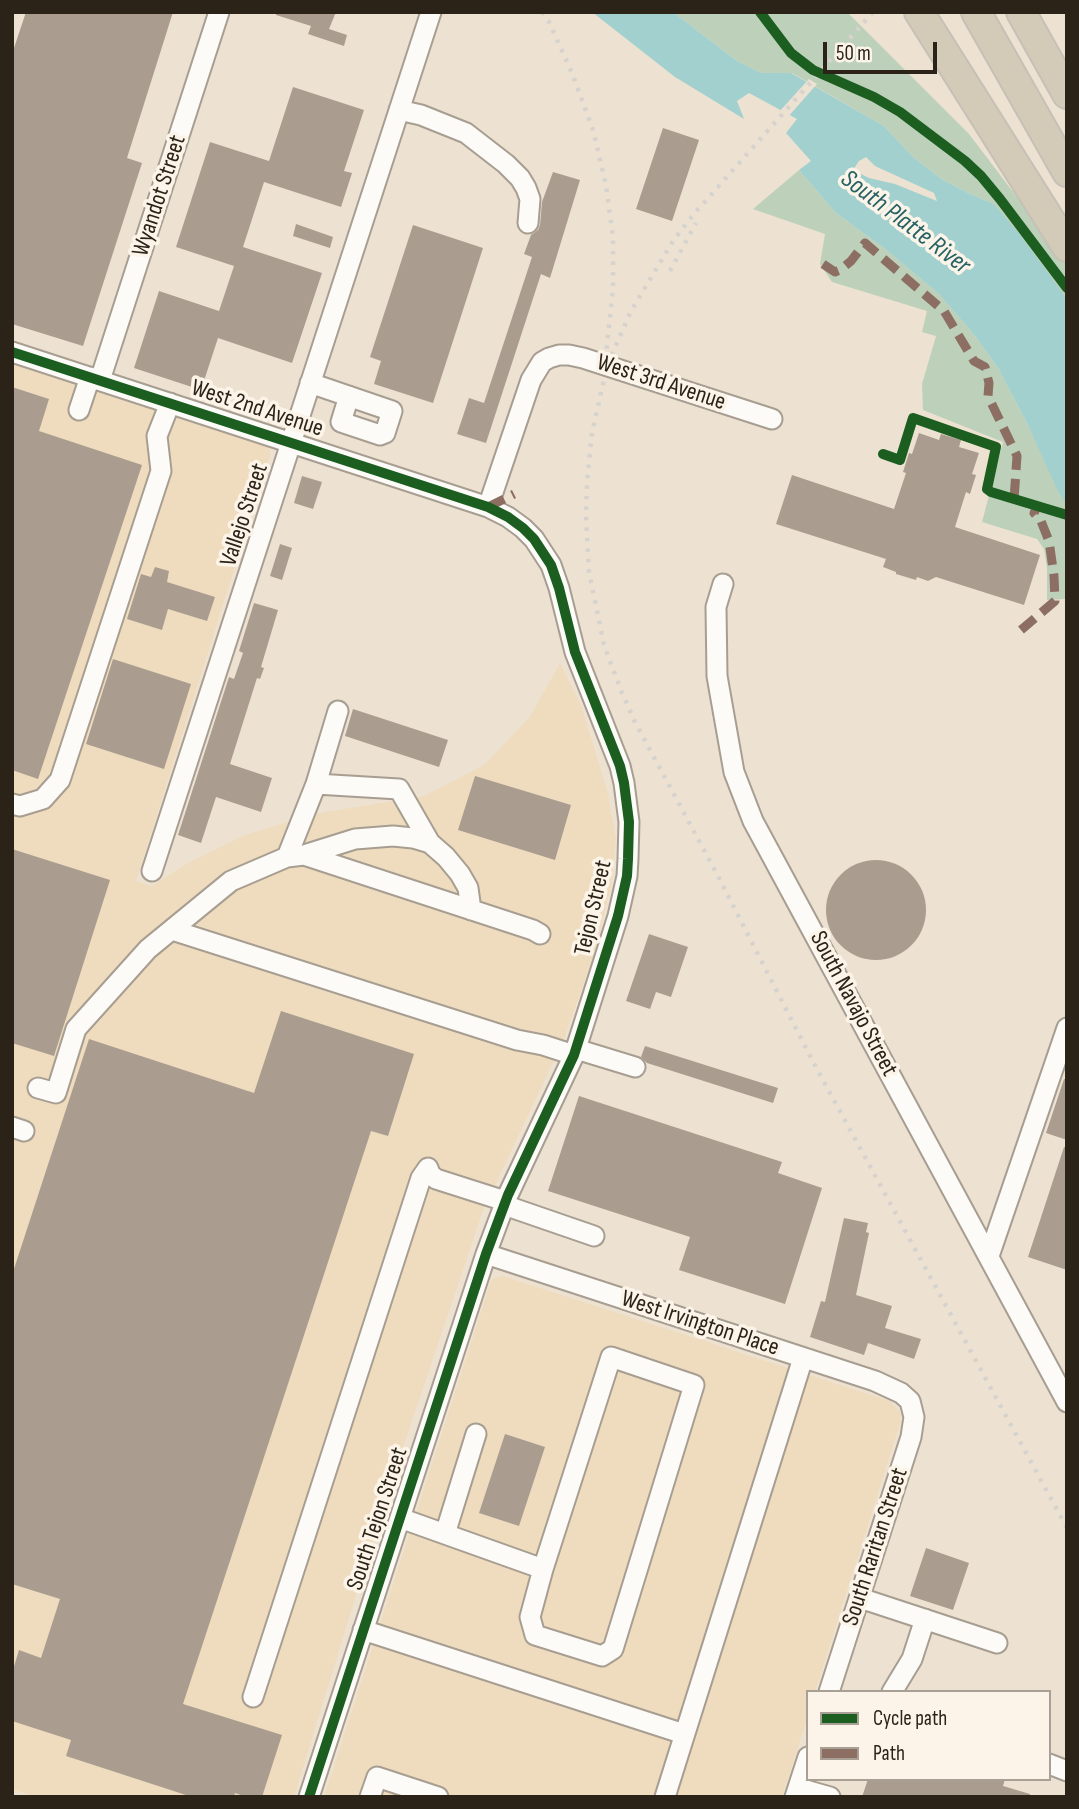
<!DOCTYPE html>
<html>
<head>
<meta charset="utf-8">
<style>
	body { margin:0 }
	#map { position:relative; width:1079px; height:1809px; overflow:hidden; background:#ede2d1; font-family:"Sofia Sans Condensed",sans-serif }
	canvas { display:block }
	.frame { position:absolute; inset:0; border:14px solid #2b2317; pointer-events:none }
	.legend { position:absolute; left:806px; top:1690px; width:245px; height:91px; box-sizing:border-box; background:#fcf4e8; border:2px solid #a8a094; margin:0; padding:9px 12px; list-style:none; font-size:21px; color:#2b2317 }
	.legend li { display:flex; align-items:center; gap:14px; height:35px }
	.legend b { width:35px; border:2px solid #a8a094 }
	.scale { position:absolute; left:823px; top:42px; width:114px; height:32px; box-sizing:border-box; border:4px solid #2b2317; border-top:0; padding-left:9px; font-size:21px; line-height:24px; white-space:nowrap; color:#2b2317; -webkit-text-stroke:5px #fcf4e8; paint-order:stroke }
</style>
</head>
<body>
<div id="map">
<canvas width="1079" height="1809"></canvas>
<div class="frame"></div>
<ul class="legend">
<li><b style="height:9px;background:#1b5e20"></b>Cycle path</li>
<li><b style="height:9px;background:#8d6e63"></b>Path</li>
</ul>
<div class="scale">50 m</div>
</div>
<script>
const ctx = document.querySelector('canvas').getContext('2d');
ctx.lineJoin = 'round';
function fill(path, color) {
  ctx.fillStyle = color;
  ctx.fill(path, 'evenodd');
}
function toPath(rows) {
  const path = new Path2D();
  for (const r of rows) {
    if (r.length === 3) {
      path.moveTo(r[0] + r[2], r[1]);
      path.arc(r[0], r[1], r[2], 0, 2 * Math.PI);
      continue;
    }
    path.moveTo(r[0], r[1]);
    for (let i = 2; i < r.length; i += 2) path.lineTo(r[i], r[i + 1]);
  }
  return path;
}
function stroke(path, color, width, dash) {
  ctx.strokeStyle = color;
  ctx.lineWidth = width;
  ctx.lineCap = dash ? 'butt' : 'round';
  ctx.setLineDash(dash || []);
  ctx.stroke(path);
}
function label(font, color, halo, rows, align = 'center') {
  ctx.font = font + ' "Sofia Sans Condensed",sans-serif';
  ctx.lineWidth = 7;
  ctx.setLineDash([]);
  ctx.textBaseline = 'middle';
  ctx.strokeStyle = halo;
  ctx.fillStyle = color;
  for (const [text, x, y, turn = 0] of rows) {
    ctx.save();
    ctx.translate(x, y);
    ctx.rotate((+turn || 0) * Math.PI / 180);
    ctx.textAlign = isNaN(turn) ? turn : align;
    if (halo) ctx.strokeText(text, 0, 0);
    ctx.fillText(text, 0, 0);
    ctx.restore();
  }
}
fill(toPath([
	[12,363,268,447,271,453,136,881,152,886,186,864,245,835,313,814,424,796,484,765,529,718,560,663,581,705,607,790,616,839,611,887,594,953,564,1039,483,1211,386,1498,294,1797,35,1797,12,1789],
	[503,1276,890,1401,901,1413,900,1424,815,1692,808,1692,808,1716,782,1797,324,1797,491,1281,494,1278]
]), '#efdcbf');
fill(toPath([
	[673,12,847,12,969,134,1067,263,1067,299,994,204,970,194,943,180,914,158,884,126,792,73,761,73,737,61],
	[799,170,836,213,884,248,939,294,976,337,998,368,1027,423,1067,506,1067,599,1047,600,1047,568,1044,549,1037,539,982,522,1003,442,923,410,922,384,936,336,922,332,927,311,832,282,820,264,825,234,753,209]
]), '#bcd0ba');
fill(toPath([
	[592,12,673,12,737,61,761,73,791,73,884,126,914,158,943,180,970,194,994,204,1020,235,1067,299,1067,506,1058,491,1027,423,998,368,976,337,939,294,884,248,836,213,799,170,811,161,786,133,797,119,749,93,737,101,744,119,675,77],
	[866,157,875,166,934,193,937,201,895,184,869,178,853,170,859,161]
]), '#a1d0ce');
fill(toPath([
	[809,79,817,84,787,118,778,113]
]), '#ede2d1');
fill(toPath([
	[26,12,173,12,127,158,142,163,83,346,12,324,12,54],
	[276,12,336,12,329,29,347,35,344,46,308,34,311,26,276,15],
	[293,87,364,110,344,171,352,173,341,207,264,182,243,247,322,273,292,363,218,338,201,390,134,368,159,291,219,311,234,266,176,247,210,142,269,161],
	[663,128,699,140,672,221,636,209],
	[553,172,580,180,550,278,541,274,486,443,457,434,469,398,484,403,532,257,524,254,531,235,538,230,540,225,542,202],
	[296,224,333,237,330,248,293,236],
	[413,225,483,248,433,403,374,384,381,361,370,357],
	[12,387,49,399,39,431,142,465,38,779,12,770],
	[919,433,939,440,941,434,961,440,959,447,979,453,972,474,976,475,970,494,966,492,955,527,1040,555,1024,605,936,577,928,581,917,577,916,580,896,574,896,572,883,567,886,559,776,524,792,475,894,509,906,473,903,472,909,453,912,454],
	[302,476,322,482,313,509,294,503],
	[280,544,292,548,282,580,270,576],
	[155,567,169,571,167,582,215,597,207,621,168,609,162,630,127,619,141,574,151,577],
	[254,603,278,610,261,667,264,668,260,679,257,678,230,764,272,778,261,812,216,797,201,843,178,835,229,677,234,679,243,653,239,651],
	[113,659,191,684,164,769,86,744],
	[353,709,448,740,439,767,345,736],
	[475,776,571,805,555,860,458,830],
	[12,849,110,880,54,1056,12,1043],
	[876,910,50],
	[649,934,688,947,671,997,656,992,650,1009,626,1001],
	[281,1011,414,1054,388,1136,371,1131,183,1704,282,1735,262,1797,246,1797,235,1793,234,1797,192,1797,66,1756,71,1740,12,1721,12,1673,19,1650,41,1658,60,1599,12,1584,12,1275,89,1039,254,1093],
	[645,1046,778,1088,773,1103,647,1063,641,1057],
	[1064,1079,1067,1079,1067,1140,1046,1133],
	[579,1096,782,1162,778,1173,822,1188,785,1304,679,1270,690,1237,548,1191],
	[1064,1147,1067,1147,1067,1270,1028,1257],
	[844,1218,868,1223,866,1232,869,1233,856,1295,892,1306,885,1328,921,1339,914,1359,868,1343,864,1355,810,1337,821,1301,825,1302],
	[505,1434,545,1447,519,1526,479,1513],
	[926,1548,969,1563,953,1610,910,1596],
	[868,1779,1005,1779,1003,1786,1030,1794,1030,1797,862,1797]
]), '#aa9d8f');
const minor = toPath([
	[399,110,421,115,466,133,506,164,520,178,526,188,530,199,528,223],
	[12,352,488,507,508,517,523,528,534,539,551,565,559,588,575,652,620,766,624,783,629,822,628,859,627,876,618,916,574,1055,508,1195,486,1254,309,1797],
	[100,380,219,12],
	[310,383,392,411,385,433,380,435,341,422,349,396],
	[79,410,90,377],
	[488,507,531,380,542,362,549,358,559,355,569,355,583,358,772,419],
	[723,584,716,607,717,676,734,772,753,821,1067,1402],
	[316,784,399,789,430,843],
	[12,804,20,806,43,799,60,780,161,471,157,436,170,403],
	[304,855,355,839,393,836,413,838,430,843,446,857,460,874,468,888,471,910],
	[287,857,316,784,338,711],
	[152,871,431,12],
	[172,930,517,1040,543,1045,574,1055],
	[576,1049,635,1067],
	[38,1088,56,1093,76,1029,148,949,231,881,287,857,304,855,533,930,540,934],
	[12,1127,24,1131],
	[504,1205,594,1236],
	[486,1254,875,1381,901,1393,910,1401,914,1417,911,1437,829,1692],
	[989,1256,1067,1028],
	[400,1518,543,1569,611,1357,694,1385,613,1649,602,1656,535,1635,530,1617,543,1569],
	[445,1534,476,1434],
	[860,1598,997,1643],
	[363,1630,684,1734],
	[892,1692,912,1659,925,1619],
	[253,1697,421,1178,428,1168,430,1174,436,1179,505,1201],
	[1049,1764,1067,1771],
	[798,1788,830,1797],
	[370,1797,377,1777,438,1797],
	[665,1797,803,1358],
	[795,1797,808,1757]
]);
const highway = toPath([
	[919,12,1067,247],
	[976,12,1067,172],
	[1021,12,1067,94]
]);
stroke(minor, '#a79e91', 23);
stroke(highway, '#c6c0b7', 32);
stroke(minor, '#fcfbf8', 19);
stroke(highway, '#d3cab8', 28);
stroke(toPath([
	[542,12,549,22,572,73,593,130,606,185,613,237,613,289,606,354],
	[873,12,693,215,673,241,631,311,607,366,592,433,587,482,586,516,589,572,604,645,622,693,635,722,719,878,811,1058,1067,1528],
	[670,271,696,223]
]), '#d6d3ce', 4.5, [3.5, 7]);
stroke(toPath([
	[823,264,835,272,840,270,851,261,865,243,944,311,974,361,985,367,989,383,988,396,1017,456,1014,500],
	[488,507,514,494],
	[1021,630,1055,601,1054,576,1049,541,1041,521,1034,513,1037,507]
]), '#8d6e63', 9, [18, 9]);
stroke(toPath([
	[760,12,791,53,813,70,874,97,900,112,965,161,981,176,1000,199,1067,288],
	[12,352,488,507,508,517,523,528,534,539,551,565,559,588,575,652,620,766,624,783,629,822,628,859,627,876,618,916,574,1055,508,1195,486,1254,309,1797],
	[883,454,900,460,913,418,996,447,987,489,991,492,1067,515]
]), '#1b5e20', 10);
label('24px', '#2b2317', '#fcf4e8', [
	["Wyandot Street",160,196,-72],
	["West 3rd Avenue",661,383,18],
	["West 2nd Avenue",257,409,18],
	["Vallejo Street",245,515,-72],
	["Tejon Street",594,908,-77],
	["South Navajo Street",853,1004,62],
	["West Irvington Place",700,1324,18],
	["South Tejon Street",378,1519,-72],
	["South Raritan Street",876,1547,-72]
]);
label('italic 26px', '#256264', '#fcf4e8', [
	["South Platte River",905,223,37]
]);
</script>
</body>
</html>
